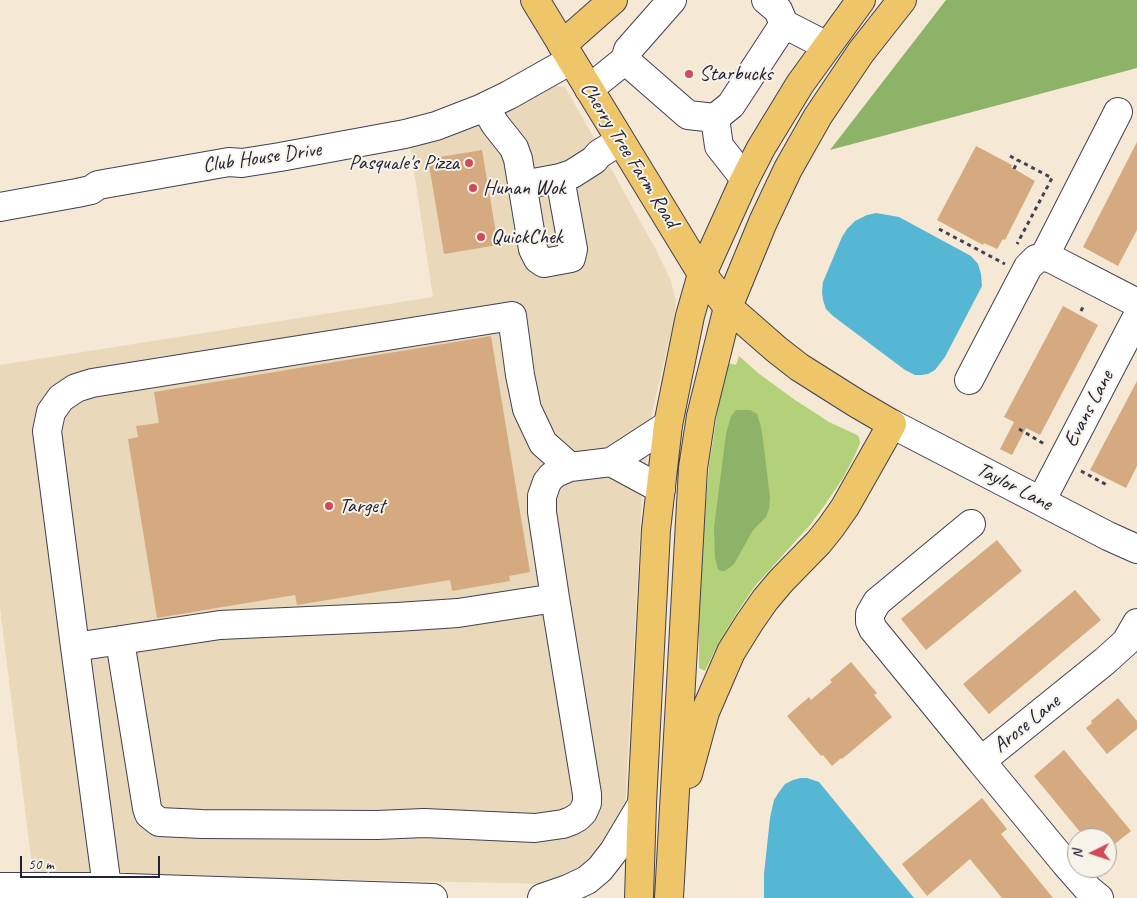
<!DOCTYPE html>
<html>
<head>
<meta charset="utf-8">
<style>
	body { margin:0 }
	#map { position:relative; width:1137px; height:898px; overflow:hidden; background:#f5e8d4; font-family:Caveat,sans-serif }
	canvas { display:block }
	.north { position:absolute; left:1067px; top:828px; width:50px; height:50px; box-sizing:border-box; background:#f7f3e8; border:1px solid #a29fa3; border-radius:50%; rotate:266deg; font-size:14px; font-weight:700; line-height:20px; text-align:center; color:#22223b }
	.north::after { content:''; display:block; margin:auto; width:18px; height:22px; background:#d1495b; clip-path:polygon(50% 0,100% 100%,50% 72%,0 100%) }
	.scale { position:absolute; left:20px; top:856px; width:140px; height:22px; box-sizing:border-box; border:2px solid #22223b; border-top:0; padding-left:6px; font-size:15px; line-height:18px; white-space:nowrap; color:#22223b; -webkit-text-stroke:4px #f7f3e8; paint-order:stroke }
</style>
</head>
<body>
<div id="map">
<canvas width="1137" height="898"></canvas>
<div class="north">N</div>
<div class="scale">50 m</div>
</div>
<script>
const ctx = document.querySelector('canvas').getContext('2d');
ctx.lineJoin = 'round';
function fill(path, color) {
  ctx.fillStyle = color;
  ctx.fill(path, 'evenodd');
}
function toPath(rows) {
  const path = new Path2D();
  for (const r of rows) {
    path.moveTo(r[0], r[1]);
    for (let i = 2; i < r.length; i += 2) path.lineTo(r[i], r[i + 1]);
  }
  return path;
}
function stroke(path, color, width, dash) {
  ctx.strokeStyle = color;
  ctx.lineWidth = width;
  ctx.lineCap = dash ? 'butt' : 'round';
  ctx.setLineDash(dash || []);
  ctx.stroke(path);
}
function label(font, color, halo, rows, align = 'center') {
  ctx.font = font + ' Caveat,sans-serif';
  ctx.lineWidth = 4;
  ctx.setLineDash([]);
  ctx.textBaseline = 'middle';
  ctx.strokeStyle = halo;
  ctx.fillStyle = color;
  for (const [text, x, y, turn = 0] of rows) {
    ctx.save();
    ctx.translate(x, y);
    ctx.rotate((+turn || 0) * Math.PI / 180);
    ctx.textAlign = isNaN(turn) ? turn : align;
    if (halo) ctx.strokeText(text, 0, 0);
    ctx.fillText(text, 0, 0);
    ctx.restore();
  }
}
fill(toPath([
	[550,85,565,87,593,136,656,250,671,281,676,301,674,320,651,417,642,497,625,809,609,849,583,872,547,884,33,873,0,608,0,365,433,297,410,144]
]), '#ead8ba');
fill(toPath([
	[739,356,758,373,795,400,829,422,857,435,859,437,860,443,855,455,843,478,824,506,810,525,755,586,736,614,716,648,705,671,699,668,699,616,704,528,709,465,718,409,728,363,736,365]
]), '#b2d179');
fill(toPath([
	[946,0,1137,0,1137,68,830,150],
	[736,410,750,410,757,414,761,427,763,440,770,498,769,509,766,517,753,530,734,564,725,571,721,571,718,569,715,558,714,528,726,434,731,416]
]), '#8db369');
fill(toPath([
	[876,213,899,217,971,256,978,264,981,274,982,286,945,357,935,370,928,374,921,375,915,375,905,370,833,316,826,309,823,300,822,292,823,282,842,237,847,229,855,221,867,215],
	[800,778,807,778,819,782,914,898,764,898,764,874,770,818,774,800,779,792,785,784,793,780]
]), '#56b7d5');
fill(toPath([
	[1137,142,1137,230,1118,266,1083,247],
	[976,146,1012,165,1011,167,1035,181,1005,240,1003,239,997,249,984,243,983,245,937,220],
	[482,150,498,245,444,254,428,159],
	[1063,306,1098,325,1040,435,1026,428,1012,455,1000,449,1014,422,1004,417],
	[491,336,530,572,509,576,510,581,452,591,450,580,297,605,295,595,157,618,128,439,138,437,136,426,159,423,154,392],
	[1137,381,1137,466,1126,488,1090,470],
	[997,540,1022,571,926,650,901,619],
	[1075,590,1101,620,989,714,963,684],
	[851,662,877,693,874,695,892,717,842,759,841,758,832,766,823,755,821,756,787,716,809,697,811,700,832,682,830,680],
	[1118,698,1137,721,1137,729,1107,754,1086,728,1092,723,1091,721],
	[1064,750,1131,831,1107,850,1107,838,1085,838,1034,776],
	[982,798,1007,829,1001,834,1053,898,1002,898,970,859,927,896,902,864]
]), '#d5aa81');
const minor = toPath([
	[784,24,827,46],
	[625,60,688,115,715,118,731,105,784,24,778,10,766,0],
	[589,89,625,60,628,50,672,0],
	[485,107,495,124,514,148,518,159,533,249,538,259,544,263,571,258,573,249,560,178,523,185],
	[715,118,719,146,745,179],
	[560,178,572,174,594,160,599,154,620,141],
	[0,207,77,193,91,190,98,185,229,162,242,163,280,157,405,134,436,126,480,109,509,95,571,60],
	[1044,257,1118,112],
	[969,380,1028,267,1036,259,1042,257,1050,258,1137,303],
	[892,424,1108,536,1137,549],
	[611,462,661,489],
	[1041,501,1137,317],
	[971,524,877,602,870,614,870,622,873,629,981,761],
	[120,641,147,808,149,814,159,822,202,824,377,825,424,823,535,828,563,824,571,821,578,817,583,812,587,803,587,794,555,598],
	[75,647,47,431,51,412,61,398,76,388,92,383,512,316,520,375,527,409,543,443,570,467],
	[0,887,96,887,433,898],
	[107,887,75,647,220,625,397,617,458,613,555,598,542,512,542,496,547,482,551,477,556,473,570,467,611,462,668,425],
	[542,898,568,889,587,880,600,869,614,851,642,804],
	[1099,898,1088,889,1066,864,981,761,1105,661,1126,642,1137,623]
]);
const major = toPath([
	[535,0,702,274,728,307]
]);
const highway = toPath([
	[562,45,613,0],
	[688,774,705,712,731,652,749,623,765,600,781,581,819,542,831,527,845,507,892,424,856,403,799,367,776,349,728,307],
	[639,898,642,804,656,530,668,425,690,316,702,274,745,179,761,148,800,84,861,0],
	[669,898,693,468,701,416,728,307,763,222,788,169,818,116,861,52,902,0]
]);
stroke(minor, '#424052', 30);
stroke(major, '#424052', 30);
stroke(highway, '#424052', 30);
stroke(toPath([
	[1010,156,1052,178,1017,244],
	[1014,169,1018,160],
	[939,229,1005,264],
	[1081,311,1083,307],
	[1019,429,1046,445],
	[1081,471,1107,485,1107,484]
]), '#424052', 3, [4, 4]);
stroke(minor, '#fff', 28);
stroke(major, '#eec569', 28);
stroke(highway, '#eec569', 28);
for (const [x, y, r, color] of [
	[689,74,5,"#d1495b"],
	[469,163,5,"#d1495b"],
	[473,188,5,"#d1495b"],
	[481,237,5,"#d1495b"],
	[329,506,5,"#d1495b"]
]) {
  const dot = new Path2D();
  dot.arc(x, y, r, 0, 2 * Math.PI);
  ctx.fillStyle = color;
  ctx.fill(dot);
  stroke(dot, '#f7f3e8', 2);
}
label('21px', '#22223b', '#f7f3e8', [
	["Starbucks",699,74],
	["Pasquale's Pizza",459,163,"right"],
	["Hunan Wok",483,188],
	["QuickChek",491,237],
	["Target",339,506]
], 'left');
label('21px', '#22223b', '#f7f3e8', [
	["Cherry Tree Farm Road",629,155,58],
	["Club House Drive",262,158,-8],
	["Evans Lane",1089,409,-62],
	["Taylor Lane",1014,487,27],
	["Arose Lane",1027,724,-39]
]);
</script>
</body>
</html>
